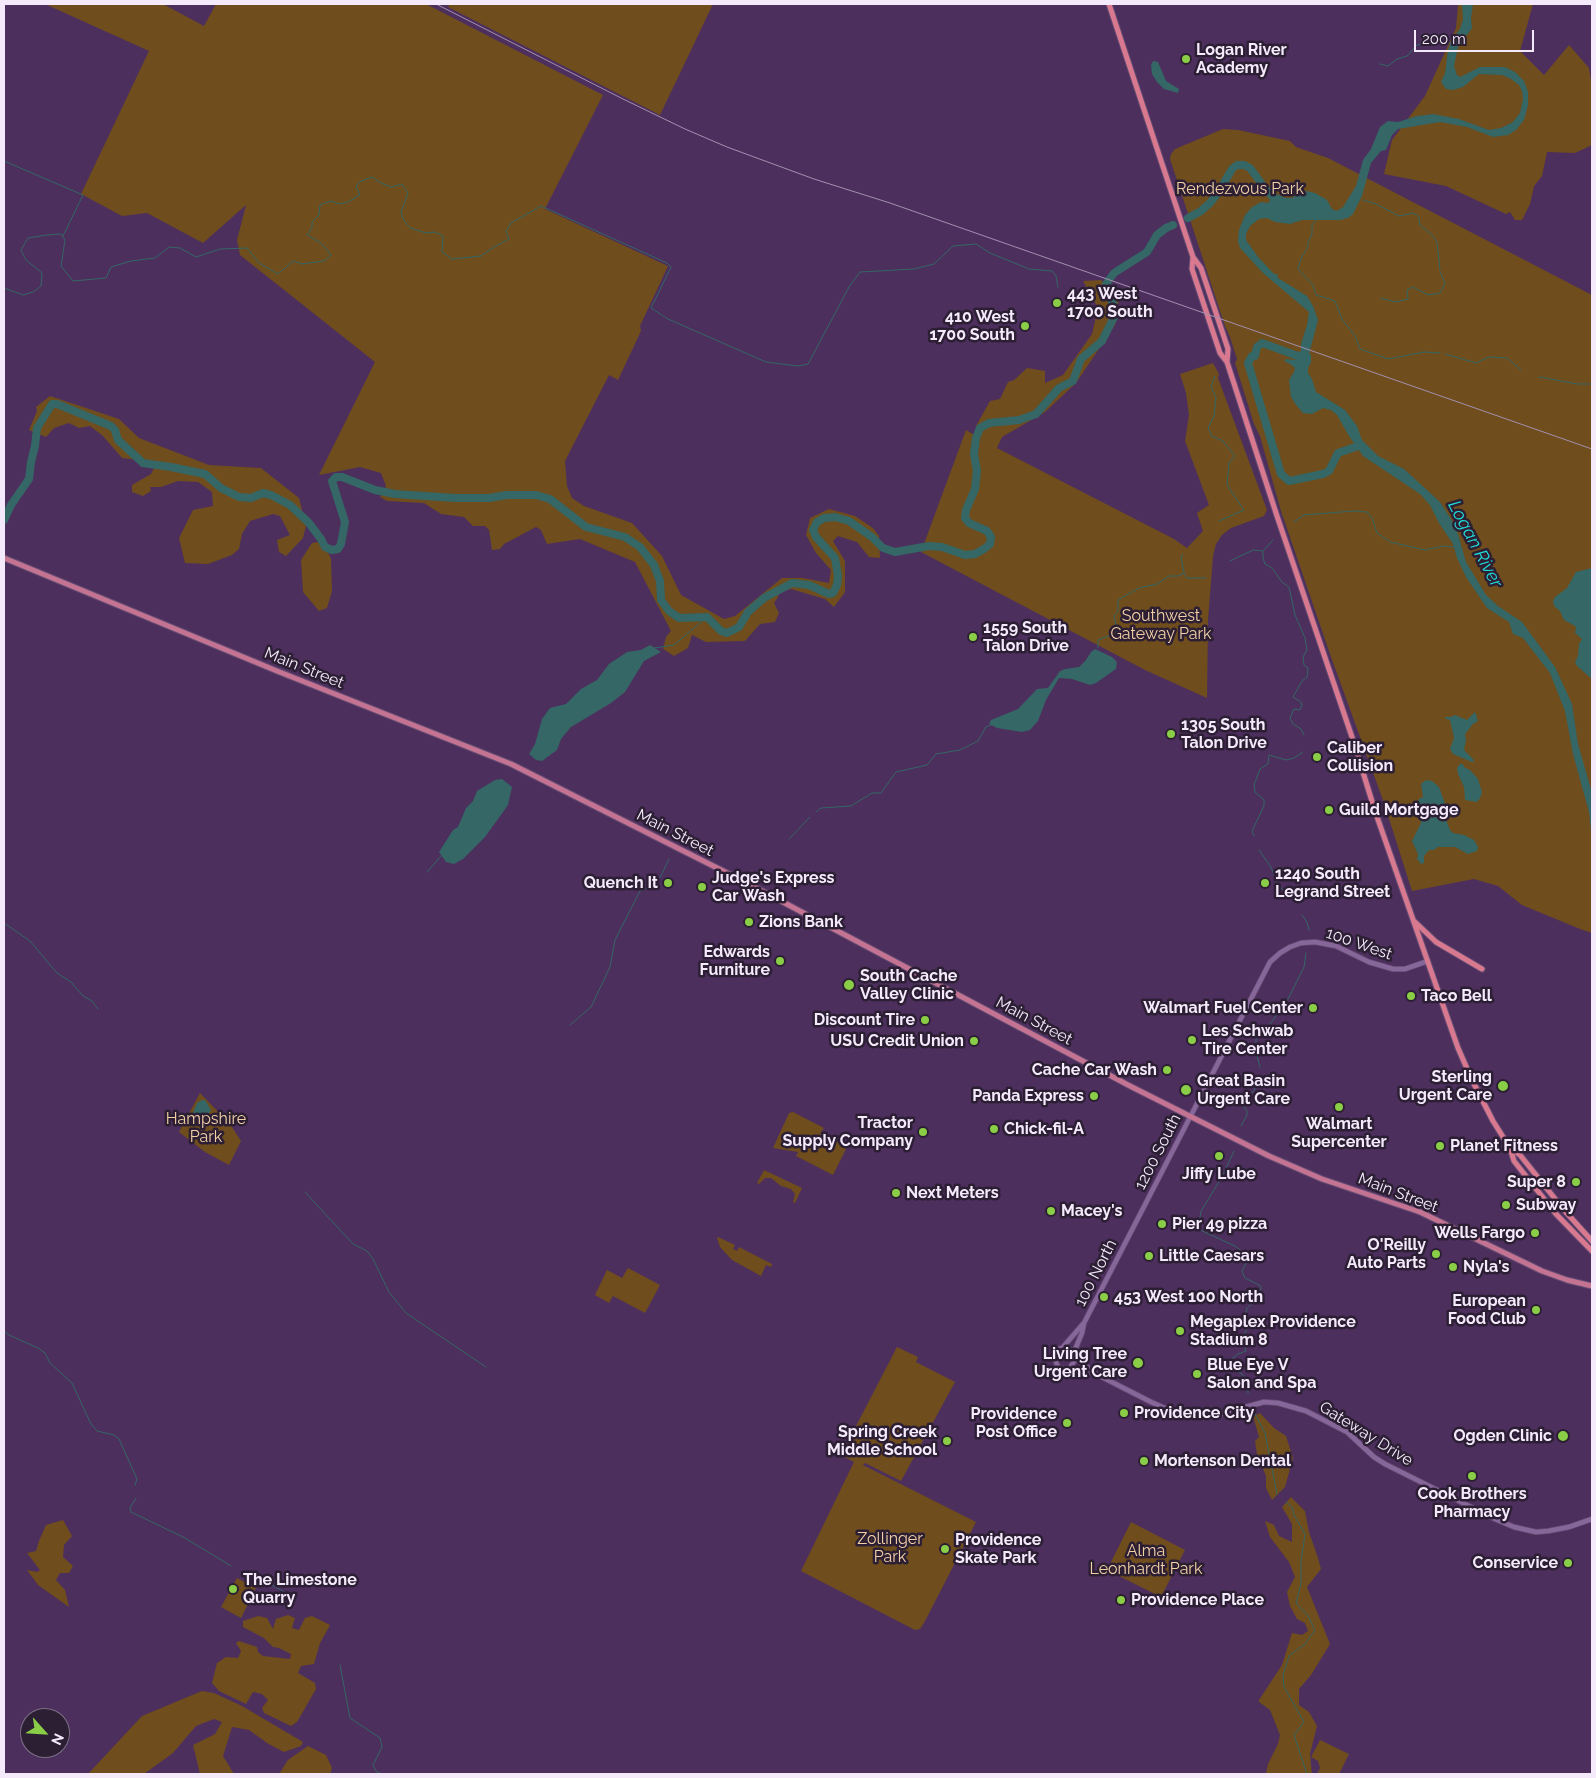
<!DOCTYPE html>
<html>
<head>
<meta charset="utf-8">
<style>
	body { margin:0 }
	#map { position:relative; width:1596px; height:1778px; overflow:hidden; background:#4d2f5e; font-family:Raleway,sans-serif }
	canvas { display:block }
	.frame { position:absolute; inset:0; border:5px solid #f4eafb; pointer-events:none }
	.north { position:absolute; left:20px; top:1708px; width:50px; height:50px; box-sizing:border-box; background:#2c1f34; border:1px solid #7c7084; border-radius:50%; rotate:116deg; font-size:14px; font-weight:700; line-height:20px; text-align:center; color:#f4eafb }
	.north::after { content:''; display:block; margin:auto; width:18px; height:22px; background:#8ace47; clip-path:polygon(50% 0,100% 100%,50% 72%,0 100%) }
	.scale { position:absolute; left:1414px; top:30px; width:120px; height:22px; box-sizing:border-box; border:2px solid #f4eafb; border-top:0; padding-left:6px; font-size:15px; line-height:18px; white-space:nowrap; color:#f4eafb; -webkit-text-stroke:4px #2c1f34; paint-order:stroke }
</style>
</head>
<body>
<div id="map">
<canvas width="1596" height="1778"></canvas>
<div class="frame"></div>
<div class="north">N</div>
<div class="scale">200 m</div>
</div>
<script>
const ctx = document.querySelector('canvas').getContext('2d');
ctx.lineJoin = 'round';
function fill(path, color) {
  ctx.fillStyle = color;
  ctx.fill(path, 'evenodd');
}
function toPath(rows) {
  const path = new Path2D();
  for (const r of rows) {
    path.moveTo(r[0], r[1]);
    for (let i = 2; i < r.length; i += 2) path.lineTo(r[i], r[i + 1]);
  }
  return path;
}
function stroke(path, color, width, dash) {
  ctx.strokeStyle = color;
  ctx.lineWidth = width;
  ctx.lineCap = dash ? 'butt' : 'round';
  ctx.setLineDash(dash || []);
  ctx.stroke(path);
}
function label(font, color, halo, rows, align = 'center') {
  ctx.font = font + ' Raleway,sans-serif';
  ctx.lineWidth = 5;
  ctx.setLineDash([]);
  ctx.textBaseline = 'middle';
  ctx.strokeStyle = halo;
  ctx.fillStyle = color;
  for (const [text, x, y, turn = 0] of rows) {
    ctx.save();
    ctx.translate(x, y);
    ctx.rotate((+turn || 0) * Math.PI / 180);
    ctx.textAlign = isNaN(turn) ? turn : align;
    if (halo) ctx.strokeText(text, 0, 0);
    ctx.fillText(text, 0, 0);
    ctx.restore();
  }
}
fill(toPath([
	[45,4,163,4,204,26,216,4,426,4,603,95,545,209,668,266,640,326,641,331,618,380,609,375,565,461,567,486,572,498,584,506,632,523,662,556,681,595,724,619,735,616,782,578,803,578,829,583,831,570,816,553,806,535,810,518,829,509,855,516,873,528,879,536,880,558,869,557,857,542,838,536,833,541,845,561,845,592,834,607,825,599,791,589,779,592,778,597,774,603,779,613,775,622,760,624,745,641,706,642,692,635,688,648,674,656,663,649,666,637,671,631,635,562,580,539,547,544,541,530,536,527,504,544,500,549,492,550,489,530,485,526,473,526,464,517,441,514,424,503,387,501,380,497,386,486,381,473,360,467,319,475,375,362,240,255,237,240,246,205,203,243,147,213,122,216,81,194,149,51],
	[450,4,713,4,660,115,448,7],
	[1458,4,1533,4,1520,51,1544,75,1569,45,1589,68,1592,87,1592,145,1575,153,1547,152,1542,176,1534,186,1530,204,1522,220,1515,220,1510,212,1506,214,1446,186,1384,174,1392,140,1425,96,1456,28],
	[1223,129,1238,130,1290,141,1296,147,1328,158,1592,295,1592,933,1580,929,1522,905,1498,886,1474,879,1412,891,1384,803,1331,657,1281,511,1260,436,1254,424,1235,363,1237,359,1230,337,1225,326,1170,159,1171,154,1175,149],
	[1101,280,1119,299,1115,325,1076,383,1045,412,1002,437,997,448,1174,539,1187,548,1203,531,1197,513,1209,505,1185,441,1189,415,1186,393,1180,374,1213,363,1219,374,1218,378,1267,510,1264,516,1231,528,1222,535,1216,544,1213,556,1208,620,1207,698,1145,670,921,552,966,430,978,437,976,426,990,401,1000,399,1008,382,1014,380,1027,368,1045,371,1045,383,1063,375,1092,334,1098,308,1083,281],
	[50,396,119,419,139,438,209,465,261,468,299,498,306,526,303,538,286,556,279,552,277,540,290,535,280,516,273,514,250,521,242,534,239,549,232,555,208,564,185,563,179,538,193,510,213,506,212,492,198,482,178,481,161,487,150,487,151,491,143,496,132,492,132,485,151,474,157,462,122,458,103,436,90,426,79,428,69,423,54,428,46,437,29,430,37,411,36,407],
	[318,542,329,554,331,559,332,591,327,608,319,611,303,592,301,560,312,543],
	[200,1093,230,1124,241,1141,229,1165,205,1152,179,1132],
	[793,1112,824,1128,820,1133,847,1147,833,1175,796,1156,798,1152,773,1148,789,1113],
	[764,1170,802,1188,795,1203,793,1202,795,1194,791,1189,781,1186,771,1178,765,1178,759,1184,757,1183],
	[718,1237,735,1245,733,1249,737,1251,739,1247,772,1264,771,1267,766,1265,761,1276,732,1260,720,1247,717,1238],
	[628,1268,660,1285,645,1313,613,1296,609,1303,595,1295,607,1270,622,1278],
	[897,1347,918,1357,916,1362,955,1382,901,1481,865,1463,863,1465,976,1522,924,1623,920,1629,915,1630,801,1571,854,1462,841,1455],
	[1260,1413,1274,1428,1286,1436,1293,1458,1285,1487,1272,1500,1266,1488,1266,1476,1257,1454,1255,1441,1259,1437,1253,1416],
	[1291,1497,1305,1511,1309,1532,1318,1558,1321,1569,1307,1587,1330,1644,1311,1675,1299,1689,1299,1705,1309,1712,1317,1726,1310,1754,1312,1774,1266,1774,1268,1764,1278,1744,1280,1735,1270,1710,1259,1702,1259,1700,1282,1665,1292,1633,1302,1635,1308,1631,1305,1623,1297,1619,1290,1606,1287,1592,1295,1577,1289,1562,1270,1537,1265,1521,1274,1525,1279,1536,1292,1542,1292,1524,1282,1507],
	[63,1520,72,1536,64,1545,63,1557,73,1566,69,1573,60,1573,56,1580,65,1590,69,1607,38,1585,27,1570,37,1572,40,1570,27,1553,36,1551,39,1541,46,1525],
	[1131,1522,1185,1550,1161,1597,1107,1570],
	[237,1578,256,1588,241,1618,221,1607],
	[288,1615,295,1618,292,1628,299,1630,305,1618,312,1616,330,1625,320,1643,314,1664,301,1666,298,1673,315,1683,316,1689,297,1722,291,1726,264,1713,262,1708,268,1700,262,1694,253,1692,246,1704,219,1691,212,1683,217,1663,226,1657,238,1658,241,1651,236,1643,239,1641,257,1647,258,1652,263,1656,290,1659,291,1654,279,1648,273,1647,264,1638,243,1627,243,1621,258,1616,267,1618,273,1629,276,1619],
	[202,1691,214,1693,242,1706,303,1742,301,1746,284,1752,267,1743,249,1730,232,1727,223,1756,234,1774,200,1774,193,1745,215,1734,222,1722,214,1719,196,1726,173,1753,144,1774,88,1774,142,1716],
	[1320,1740,1349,1754,1339,1774,1317,1774,1320,1768,1318,1761,1311,1757],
	[308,1746,326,1755,332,1768,330,1774,279,1774,288,1760]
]), '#6f4d1d');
fill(toPath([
	[1462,4,1473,4,1471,18,1472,28,1458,47,1454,66,1457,75,1460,77,1480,67,1505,67,1515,72,1524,81,1528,92,1528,105,1524,120,1516,130,1508,135,1493,137,1467,127,1440,122,1398,129,1392,135,1386,150,1381,151,1371,163,1362,196,1353,214,1348,218,1340,220,1302,220,1290,224,1275,222,1267,218,1259,219,1250,226,1246,234,1246,240,1258,257,1274,274,1277,274,1278,278,1307,296,1313,306,1318,320,1309,354,1311,354,1311,363,1308,367,1308,373,1312,379,1316,392,1345,410,1357,426,1362,440,1378,456,1404,469,1440,502,1456,527,1466,562,1486,595,1498,606,1522,622,1555,667,1572,704,1578,744,1592,793,1592,841,1589,812,1573,754,1565,711,1550,673,1523,638,1513,634,1509,622,1487,608,1466,577,1457,558,1453,544,1439,523,1430,505,1420,494,1363,456,1349,436,1337,415,1331,410,1323,408,1312,414,1303,413,1296,405,1291,397,1289,380,1294,372,1295,368,1290,364,1284,361,1286,359,1295,360,1297,354,1301,351,1301,344,1307,325,1309,312,1263,273,1240,248,1238,241,1239,230,1245,215,1252,207,1261,202,1268,203,1270,200,1269,196,1273,193,1286,198,1292,198,1299,192,1307,191,1315,193,1327,200,1332,209,1337,211,1343,207,1356,186,1363,160,1371,149,1380,127,1388,121,1398,122,1417,116,1433,114,1459,119,1489,130,1501,128,1513,122,1520,113,1523,99,1522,91,1519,85,1511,79,1502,75,1479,74,1463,87,1453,90,1446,89,1441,82,1445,73,1448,50,1452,39,1460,29,1463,19],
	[1153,61,1158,62,1166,81,1179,89,1178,93,1164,89,1157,82,1152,74,1151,65],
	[1592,568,1592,679,1577,666,1575,662,1578,656,1579,644,1582,639,1575,633,1576,628,1575,626,1564,620,1560,611,1554,606,1553,601,1555,597,1567,588,1576,572],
	[650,645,661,652,644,661,625,692,611,703,571,727,561,739,557,750,542,761,536,760,529,754,535,744,542,719,550,708,566,704,581,689,597,680,609,664,627,652,641,650],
	[1095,649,1112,657,1117,662,1116,669,1096,683,1090,685,1072,679,1059,678,1046,700,1038,721,1030,730,1022,732,997,728,989,724,991,720,1018,709,1037,689,1048,688,1060,671,1065,669,1079,667,1086,660,1091,652],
	[1475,712,1478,721,1473,724,1465,734,1466,740,1464,750,1473,759,1474,761,1472,762,1453,754,1450,749,1454,738,1450,720,1446,719,1445,717,1451,717,1455,715,1467,720],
	[1460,764,1463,764,1464,767,1470,770,1478,779,1482,792,1480,798,1477,802,1465,800,1464,787,1458,774,1457,768],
	[502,779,512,787,508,805,485,837,463,859,454,864,446,862,439,852,453,830,458,827,466,808,473,801,477,791,495,780],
	[1426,780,1432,781,1439,787,1447,809,1445,817,1450,830,1453,833,1464,835,1474,840,1478,847,1477,851,1468,854,1455,847,1438,847,1434,850,1429,850,1424,856,1424,863,1421,864,1417,859,1418,854,1412,841,1421,823,1421,817,1417,804,1419,799,1423,797,1421,784],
	[202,1100,205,1100,211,1110,210,1112,195,1125,191,1124,190,1120,197,1103]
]), '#346765');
stroke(toPath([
	[1380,64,1388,66,1397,59,1407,56,1417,45,1440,41,1451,43],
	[4,161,83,195,63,236],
	[1363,200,1376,204,1399,216,1413,213,1419,217,1420,225,1432,235,1437,242,1440,270],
	[1316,220,1312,225,1312,234,1308,242,1308,247,1301,258,1298,269,1313,285,1316,295,1335,301,1342,319,1355,336,1360,349,1388,359,1424,352,1440,353],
	[4,288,23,295,33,292,41,286,42,273,26,260,21,250,28,238,47,235,61,234,65,240,61,266,73,281,106,278,111,267,131,261,155,258,169,247,180,248,196,257,220,249,247,248,259,263,278,274,293,261,302,264,324,261,331,255,328,251,321,243,307,235,312,228,312,222,319,215,320,205,331,201,339,204,348,202,360,195,356,186,361,181,372,177,381,183,391,187,402,184,408,193,401,212,403,219,410,228,426,233,435,232,443,236,442,252,452,259,481,256,494,247,509,239,506,231,511,223,541,206,667,263,671,267,651,308,668,319,766,362,798,366,808,364,849,287,860,272,914,269,934,264,953,246,976,244,990,253,1029,269,1052,271,1056,276,1058,287],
	[1381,298,1395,302,1408,299,1407,290,1413,287,1428,295,1440,293,1445,283,1440,272],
	[1445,354,1476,363,1489,357,1507,358,1521,370],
	[1215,376,1211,387,1216,397,1214,416,1208,428,1212,436,1223,441,1235,456,1229,463,1227,485,1244,510,1219,521],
	[1539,377,1578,384,1592,384],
	[1294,522,1304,515,1353,511,1367,512,1372,518,1377,533,1390,542,1425,550,1443,546,1455,547],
	[1273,540,1263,551,1263,558,1265,564,1272,568,1282,582,1289,587,1295,615,1305,638,1307,650,1303,657,1304,665,1308,668,1307,677,1302,681,1293,697,1301,702,1302,705,1300,710,1294,709,1290,718,1293,724,1301,729,1304,735],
	[1183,554,1181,557,1184,572],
	[1230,561,1253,550,1262,551],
	[654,648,674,645,707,617],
	[1098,648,1098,640,1113,634,1117,630,1114,616,1118,611,1118,600,1139,588,1157,584,1169,576,1178,576,1184,573,1187,578,1206,578],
	[816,812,821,808,851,806,872,793,881,793,896,772,927,765,936,754,960,750,978,741,986,727,991,725],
	[1254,836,1252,831,1264,806,1264,800,1255,792,1254,785,1260,769,1268,764,1269,755,1286,760,1294,758,1303,752],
	[789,839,810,817],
	[1259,850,1271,867,1277,883,1288,896],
	[427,872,441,856],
	[1302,915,1307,922,1309,930],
	[4,923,30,941,57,973,71,982,83,996,92,1001,98,1009],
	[1270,1024,1288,999,1304,967,1306,953],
	[570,1025,591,1007,610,967,615,940,640,891,653,886,660,878,669,859],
	[1260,1067,1256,1052,1256,1039,1261,1032],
	[1241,1126,1247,1115,1247,1111,1243,1106,1261,1080],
	[1234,1151,1222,1177,1201,1211,1198,1229,1235,1246,1249,1257,1242,1271,1245,1278,1261,1286,1260,1292,1255,1301,1247,1308,1244,1322,1247,1329,1241,1340,1244,1344,1246,1351,1238,1354,1229,1361,1230,1367,1242,1374,1247,1381,1248,1393],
	[305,1192,353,1244,367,1251,373,1259,389,1292,406,1313,486,1367],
	[4,1331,9,1335,38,1348,45,1353,50,1363,72,1383,91,1424,97,1431,114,1435,119,1439,137,1479,135,1485],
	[1255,1414,1265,1433,1277,1494],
	[136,1498,130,1508,131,1512,185,1538,231,1566],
	[1286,1502,1292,1507,1294,1515,1305,1534,1301,1561,1301,1583,1296,1603,1308,1616,1315,1630,1305,1644,1289,1656,1283,1675,1284,1687,1304,1722,1294,1735,1307,1774],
	[246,1571,290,1595],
	[340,1665,350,1718,380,1738,382,1747,373,1765,376,1771,381,1774]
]), '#346765', 1);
stroke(toPath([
	[1188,218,1201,211,1210,203,1218,193,1232,169,1237,165,1244,165,1250,168,1264,187,1272,196,1278,199],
	[1304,355,1298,356,1262,343,1257,347,1255,356,1252,356,1248,363,1281,474,1289,481,1323,474,1329,471,1338,453,1361,445],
	[4,520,11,505,29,479,31,462,35,446,37,428,52,404,57,404,111,426,115,430,118,440,143,463,171,467,205,474,221,488,239,497,251,498,263,493,271,495,290,505,309,523,321,539,325,547,332,550,338,549,341,544,345,522,332,481,336,477,342,477,375,490,395,494,455,498,489,498,507,495,536,495,550,499,586,527,625,537,640,547,654,565,660,581,661,600,669,611,679,618,707,617,721,631,727,633,739,627,748,612,764,598,792,583,809,585,829,594,833,593,837,585,838,576,835,558,816,537,813,530,817,522,824,518,835,517,849,521,872,537,883,548,895,552,929,546,942,547,965,555,975,554,984,549,990,544,991,537,987,531,969,523,965,518,966,510,975,489,977,471,974,454,976,438,980,428,989,423,1019,420,1036,414,1059,388,1073,381,1081,359,1102,341,1115,315,1113,303,1107,294,1106,284,1114,273,1147,252,1157,235,1166,228,1173,225]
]), '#346765', 8);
const secondary = toPath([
	[1063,1347,1083,1324],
	[1074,1352,1082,1333,1084,1323,1270,962,1280,953,1290,947,1301,943,1315,942,1336,946,1369,962,1393,969,1405,969,1428,961],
	[1076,1358,1096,1374,1151,1402,1178,1414,1209,1417,1264,1402,1278,1403,1306,1411,1347,1432,1374,1457,1385,1464,1495,1519,1514,1527,1536,1532,1548,1531,1569,1527,1592,1519],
	[1070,1368,1076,1358,1074,1352,1068,1348,1061,1348,1057,1350,1054,1357,1058,1367,1062,1369,1070,1368,1095,1374]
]);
const primary = toPath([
	[4,558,277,671,511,764,747,883,1130,1086,1269,1156,1322,1179,1420,1212,1542,1271,1567,1280,1592,1286]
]);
const trunk = toPath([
	[1109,4,1193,257,1201,268,1228,349,1227,362],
	[1193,257,1192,269,1220,353,1227,362,1277,516,1353,740,1375,811,1458,1048,1472,1080,1493,1121,1510,1148,1514,1161,1556,1214,1592,1251],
	[1415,922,1436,942,1482,969],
	[1510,1148,1520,1155,1564,1210,1592,1241]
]);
stroke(secondary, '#654c72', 6);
stroke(primary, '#654c72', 7);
stroke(trunk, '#654c72', 7);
stroke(secondary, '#87669a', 4.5);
stroke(primary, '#c47492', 5);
stroke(trunk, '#d87990', 5);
stroke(toPath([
	[436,4,623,99,685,129,727,147,814,179,890,203,1592,449]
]), '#a390af', 1);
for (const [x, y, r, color] of [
	[1186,59,5,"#8ace47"],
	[1057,303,5,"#8ace47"],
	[1025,326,5,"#8ace47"],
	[973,637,5,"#8ace47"],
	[1171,734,5,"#8ace47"],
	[1317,757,5,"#8ace47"],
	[1329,810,5,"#8ace47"],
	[668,883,5,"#8ace47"],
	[1265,883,5,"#8ace47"],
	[702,887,5,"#8ace47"],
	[749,922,5,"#8ace47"],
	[780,961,5,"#8ace47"],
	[849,985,6,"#8ace47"],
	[1411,996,5,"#8ace47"],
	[1313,1008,5,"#8ace47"],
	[925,1020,5,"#8ace47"],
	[1192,1040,5,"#8ace47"],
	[974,1041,5,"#8ace47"],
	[1167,1070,5,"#8ace47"],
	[1503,1086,6,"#8ace47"],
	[1186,1090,6,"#8ace47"],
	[1094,1096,5,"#8ace47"],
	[1339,1107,5,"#8ace47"],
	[994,1129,5,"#8ace47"],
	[923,1132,5,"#8ace47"],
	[1440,1146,5,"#8ace47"],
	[1219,1156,5,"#8ace47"],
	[1576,1182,5,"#8ace47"],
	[896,1193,5,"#8ace47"],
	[1506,1205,5,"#8ace47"],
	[1051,1211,5,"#8ace47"],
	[1162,1224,5,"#8ace47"],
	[1535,1233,5,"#8ace47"],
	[1436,1254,5,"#8ace47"],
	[1149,1256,5,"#8ace47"],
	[1453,1267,5,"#8ace47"],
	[1104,1297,5,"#8ace47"],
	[1536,1310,5,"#8ace47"],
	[1180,1331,5,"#8ace47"],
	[1138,1363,6,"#8ace47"],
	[1197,1374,5,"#8ace47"],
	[1124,1413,5,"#8ace47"],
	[1067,1423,5,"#8ace47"],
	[1563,1436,6,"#8ace47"],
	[947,1441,5,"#8ace47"],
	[1144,1461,5,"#8ace47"],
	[1472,1476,5,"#8ace47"],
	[945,1549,5,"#8ace47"],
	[1568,1563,5,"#8ace47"],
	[233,1589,5,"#8ace47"],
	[1121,1600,5,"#8ace47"]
]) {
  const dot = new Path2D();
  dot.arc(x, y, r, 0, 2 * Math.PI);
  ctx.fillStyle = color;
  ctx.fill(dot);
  stroke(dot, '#2c1f34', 2);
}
label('bold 16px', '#f4eafb', '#2c1f34', [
	["Logan River",1196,50],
	["Academy",1196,68],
	["443 West",1067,294],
	["1700 South",1067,312],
	["410 West",1015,317,"right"],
	["1700 South",1015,335,"right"],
	["1559 South",983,628],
	["Talon Drive",983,646],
	["1305 South",1181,725],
	["Talon Drive",1181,743],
	["Caliber",1327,748],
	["Collision",1327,766],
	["Guild Mortgage",1339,810],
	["1240 South",1275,874],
	["Legrand Street",1275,892],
	["Judge's Express",712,878],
	["Car Wash",712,896],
	["Quench It",658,883,"right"],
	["Zions Bank",759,922],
	["Edwards",770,952,"right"],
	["Furniture",770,970,"right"],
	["South Cache",860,976],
	["Valley Clinic",860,994],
	["Taco Bell",1421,996],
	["Walmart Fuel Center",1303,1008,"right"],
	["Discount Tire",915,1020,"right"],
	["Les Schwab",1202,1031],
	["Tire Center",1202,1049],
	["USU Credit Union",964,1041,"right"],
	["Cache Car Wash",1157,1070,"right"],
	["Sterling",1492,1077,"right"],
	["Urgent Care",1492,1095,"right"],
	["Great Basin",1197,1081],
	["Urgent Care",1197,1099],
	["Panda Express",1084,1096,"right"],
	["Tractor",913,1123,"right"],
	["Supply Company",913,1141,"right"],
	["Walmart",1339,1124,"center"],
	["Supercenter",1339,1142,"center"],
	["Chick-fil-A",1004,1129],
	["Planet Fitness",1450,1146],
	["Jiffy Lube",1219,1174,"center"],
	["Super 8",1566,1182,"right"],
	["Next Meters",906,1193],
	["Subway",1516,1205],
	["Macey's",1061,1211],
	["Pier 49 pizza",1172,1224],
	["Wells Fargo",1525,1233,"right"],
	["O'Reilly",1426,1245,"right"],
	["Auto Parts",1426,1263,"right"],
	["Little Caesars",1159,1256],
	["Nyla's",1463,1267],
	["453 West 100 North",1114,1297],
	["European",1526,1301,"right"],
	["Food Club",1526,1319,"right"],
	["Megaplex Providence",1190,1322],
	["Stadium 8",1190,1340],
	["Living Tree",1127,1354,"right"],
	["Urgent Care",1127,1372,"right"],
	["Blue Eye V",1207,1365],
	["Salon and Spa",1207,1383],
	["Providence City",1134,1413],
	["Providence",1057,1414,"right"],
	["Post Office",1057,1432,"right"],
	["Spring Creek",937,1432,"right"],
	["Middle School",937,1450,"right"],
	["Ogden Clinic",1552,1436,"right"],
	["Mortenson Dental",1154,1461],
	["Cook Brothers",1472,1494,"center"],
	["Pharmacy",1472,1512,"center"],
	["Providence",955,1540],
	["Skate Park",955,1558],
	["Conservice",1558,1563,"right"],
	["The Limestone",243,1580],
	["Quarry",243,1598],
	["Providence Place",1131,1600]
], 'left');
label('16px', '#f3d0a6', '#2c1f34', [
	["Rendezvous Park",1240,189],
	["Southwest",1161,616],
	["Gateway Park",1161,634],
	["Hampshire",206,1119],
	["Park",206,1137],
	["Zollinger",890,1539],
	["Park",890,1557],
	["Alma",1146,1551],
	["Leonhardt Park",1146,1569]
]);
label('16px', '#f4eafb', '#2c1f34', [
	["Main Street",304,668,22],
	["Main Street",675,833,27],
	["100 West",1359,944,19],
	["Main Street",1034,1021,28],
	["1200 South",1158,1152,-63],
	["Main Street",1398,1193,21],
	["100 North",1096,1273,-63],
	["Gateway Drive",1366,1434,32]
]);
label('italic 18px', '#20dcd7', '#2c1f34', [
	["Logan River",1475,544,62]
]);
</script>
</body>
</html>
